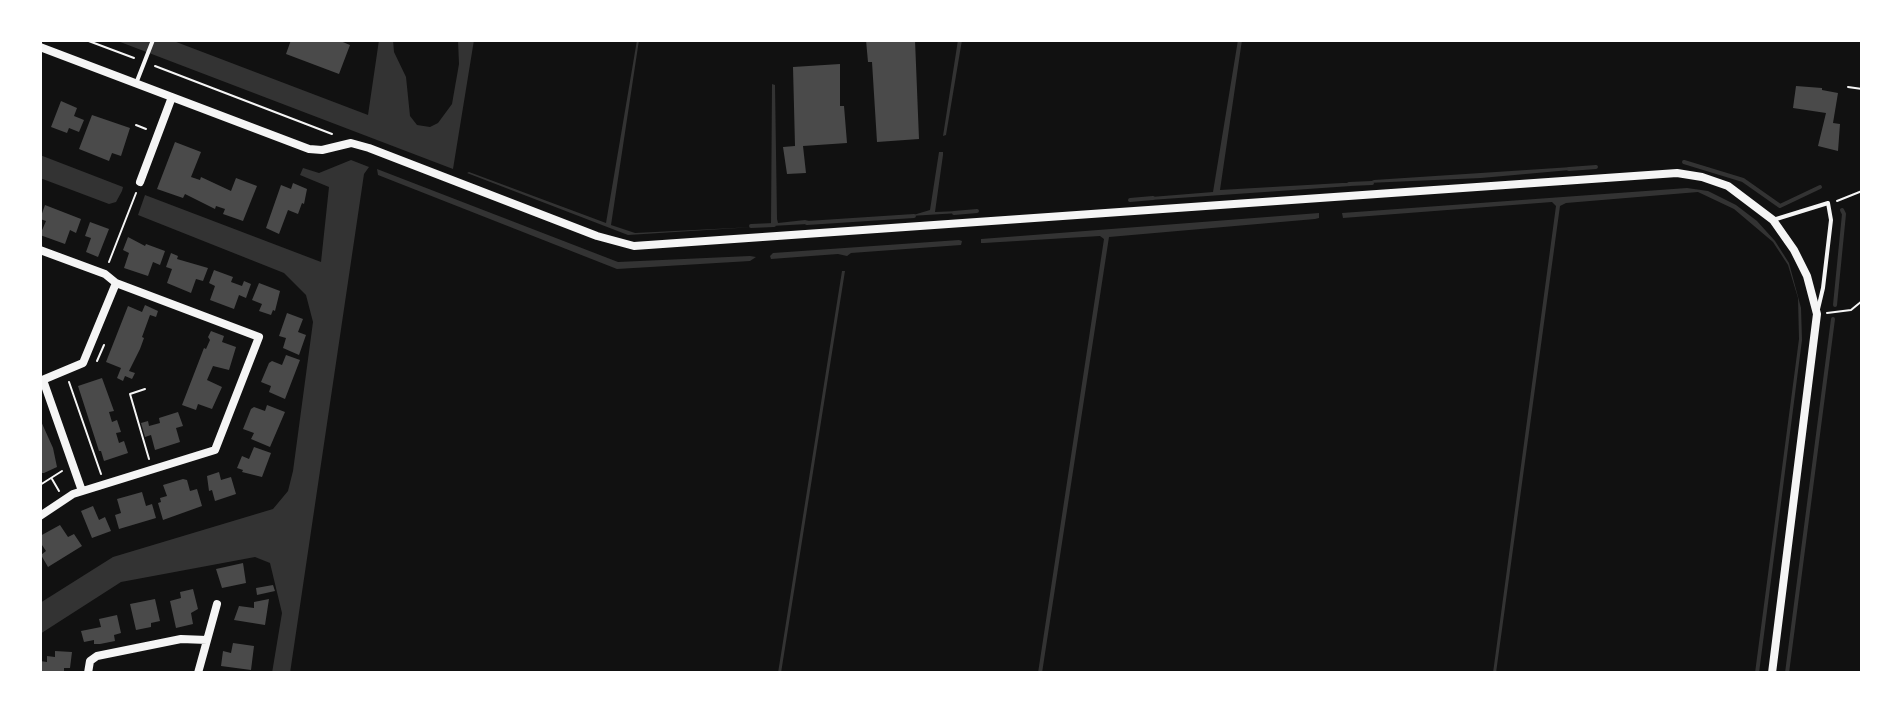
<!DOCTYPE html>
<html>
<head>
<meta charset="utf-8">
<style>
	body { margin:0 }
	#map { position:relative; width:1902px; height:713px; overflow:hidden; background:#111; font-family:"Sofia Sans Condensed",sans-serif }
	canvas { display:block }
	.frame { position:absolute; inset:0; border:42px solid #fff; pointer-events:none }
</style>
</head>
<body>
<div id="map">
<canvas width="1902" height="713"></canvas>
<div class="frame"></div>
</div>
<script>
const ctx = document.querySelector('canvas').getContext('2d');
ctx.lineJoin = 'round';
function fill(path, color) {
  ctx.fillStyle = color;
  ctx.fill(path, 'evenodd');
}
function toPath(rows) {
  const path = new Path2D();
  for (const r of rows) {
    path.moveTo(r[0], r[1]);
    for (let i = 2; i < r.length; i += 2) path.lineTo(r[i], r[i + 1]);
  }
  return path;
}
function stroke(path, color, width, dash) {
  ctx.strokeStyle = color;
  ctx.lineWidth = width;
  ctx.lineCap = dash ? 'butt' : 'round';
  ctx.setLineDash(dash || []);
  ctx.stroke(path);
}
fill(toPath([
	[115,40,171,40,368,115,379,40,393,40,394,52,406,77,410,116,417,125,430,127,438,123,452,104,459,64,458,40,474,40,453,169],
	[637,40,639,40,611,225,635,233,754,227,628,235,467,173,469,172,606,223],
	[958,40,962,40,946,135,943,136],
	[1238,40,1242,40,1220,190,1342,183,1350,183,1351,186,1150,200,1151,197,1213,192],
	[772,84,775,85,777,219,778,223,805,220,809,221,808,224,771,226],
	[939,152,943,152,943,155,935,212,959,211,959,213,910,216,930,210],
	[40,155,123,187,122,191,116,202,109,204,40,178],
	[351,160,369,167,364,174,290,673,272,673,282,613,270,563,255,557,121,582,40,634,40,603,113,557,273,509,288,491,293,471,313,322,306,295,284,273,138,215,145,195,321,262,329,187,300,175,303,168,319,173],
	[1572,167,1570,170,1481,178,1367,183,1374,180],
	[377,169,618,262,750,256,756,257,750,261,617,269,378,175],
	[1687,188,1708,191,1736,205,1757,221,1775,241,1789,263,1801,308,1802,340,1759,673,1755,673,1799,339,1798,298,1788,265,1773,242,1734,209,1698,192,1566,203,1560,206,1496,673,1493,673,1556,206,1552,202,1343,218,1342,213],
	[1319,213,1319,218,1315,219,1109,237,1042,673,1038,673,1104,239,1100,236,984,243,981,243,981,239],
	[959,240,962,241,961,245,851,253,847,256,838,254,771,259,770,256,773,253],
	[842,271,845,271,781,673,778,673]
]), '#333');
stroke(toPath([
	[1684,162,1743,180,1780,206,1820,187],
	[1569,169,1596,167],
	[1349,184,1372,183],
	[1130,200,1153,198],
	[954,213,977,211],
	[807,223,914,216],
	[751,226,774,225],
	[1835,305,1844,214,1842,210],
	[1787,673,1833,319]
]), '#333', 4);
fill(toPath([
	[291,40,338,40,350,45,339,74,286,54],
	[866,40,915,40,919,139,877,142,872,62,868,62],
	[840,64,840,106,844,106,847,143,803,146,806,173,787,174,783,147,795,146,793,67],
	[1796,86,1822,88,1822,90,1838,93,1833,123,1840,124,1838,151,1818,146,1826,113,1793,108],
	[61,101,77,108,74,116,84,120,79,132,69,128,67,133,51,127],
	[92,115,130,128,121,156,112,153,109,161,79,149],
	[175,142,201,152,191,177,200,180,201,177,231,191,236,178,257,186,243,221,223,214,225,209,216,206,215,209,185,194,183,198,157,189],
	[293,183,307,189,304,204,302,203,298,214,288,210,279,234,266,228,281,185,291,189],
	[45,205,81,219,76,233,70,230,65,244,40,235,46,221,40,219],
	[90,222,109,229,98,257,86,252,91,238,85,236],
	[128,237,145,246,146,244,165,251,160,265,153,262,148,276,124,268,129,253,123,250],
	[171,253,178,256,177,259,208,268,203,281,196,279,191,293,167,283,172,269,166,267],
	[214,270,233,277,231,282,242,286,244,281,251,284,246,298,239,295,234,309,210,300,215,286,209,283],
	[259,283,280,291,275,311,273,310,271,315,259,311,262,304,252,300],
	[145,305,158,311,156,317,150,315,142,337,144,338,140,349,129,371,135,373,132,379,125,376,123,381,117,378,121,368,106,362,128,306,142,312],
	[287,313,303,319,298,332,306,335,299,355,283,348,286,338,279,336],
	[211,331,224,336,222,342,236,347,229,370,213,366,207,380,222,387,212,409,198,404,196,410,182,405,204,348,206,349,210,340,208,337],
	[286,355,300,360,285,399,269,392,271,386,261,382,269,363,272,361,282,365],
	[102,378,114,411,109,412,112,422,117,420,121,432,116,433,119,443,124,441,128,453,104,461,101,451,99,451,78,386],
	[267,405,285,412,270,447,251,439,254,433,243,429,251,409,254,407,265,411],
	[178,412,183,426,176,428,180,442,155,450,151,435,145,437,141,423,148,421,149,426,160,423,159,418],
	[40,419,53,448,57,467,44,473,40,473],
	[254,447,271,453,262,477,242,472,243,470,237,468,242,456,249,459],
	[219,472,221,480,231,477,236,494,215,501,212,490,209,491,207,476],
	[183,479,187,480,190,491,197,489,202,506,163,520,158,503,161,502,160,498,167,496,163,485],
	[142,492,146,506,152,504,156,518,119,529,115,515,121,513,117,499],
	[93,506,99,520,105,517,111,531,92,538,81,511],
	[60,525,68,537,74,534,82,546,48,567,41,555,46,551,40,542,40,536],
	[243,563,246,583,222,588,216,569],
	[273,585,275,591,257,595,256,588],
	[193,589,198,609,191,613,193,624,176,628,170,601,181,598,180,592],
	[155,599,160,621,151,623,151,627,136,630,130,604],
	[269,599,265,625,234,620,239,606,254,608,254,602],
	[117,615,121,633,114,635,115,641,100,644,94,644,94,640,84,642,81,631,101,627,99,619],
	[233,643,254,646,251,670,221,666,223,651,231,653],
	[55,651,72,652,70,668,64,668,64,673,40,672,40,661,47,662,47,656,55,657]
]), '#4a4a4a');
stroke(toPath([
	[86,40,134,58],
	[155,66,332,134],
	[1848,87,1862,89],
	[136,125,146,129],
	[1837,201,1862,191],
	[109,262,136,193],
	[1827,313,1851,310,1862,301],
	[97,361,104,345],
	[69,382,101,474],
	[145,389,130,394,149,459],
	[52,479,59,491],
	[40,485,62,471]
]), '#f5f5f5', 2);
stroke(toPath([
	[137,81,153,40],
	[1773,220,1828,203,1831,220,1823,288,1818,309]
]), '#f5f5f5', 4);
stroke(toPath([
	[40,47,309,149,322,150,351,143,369,148,597,236,634,246,1677,173,1702,177,1728,186,1773,220,1794,250,1807,276,1817,314,1772,673],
	[140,182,172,97],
	[40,250,105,274,116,283,259,337,215,450,73,494,40,516],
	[43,380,82,491],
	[40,381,83,363,116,283],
	[88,673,90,661,97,656,181,639,207,640],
	[198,673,217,604]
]), '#f5f5f5', 8);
</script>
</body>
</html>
